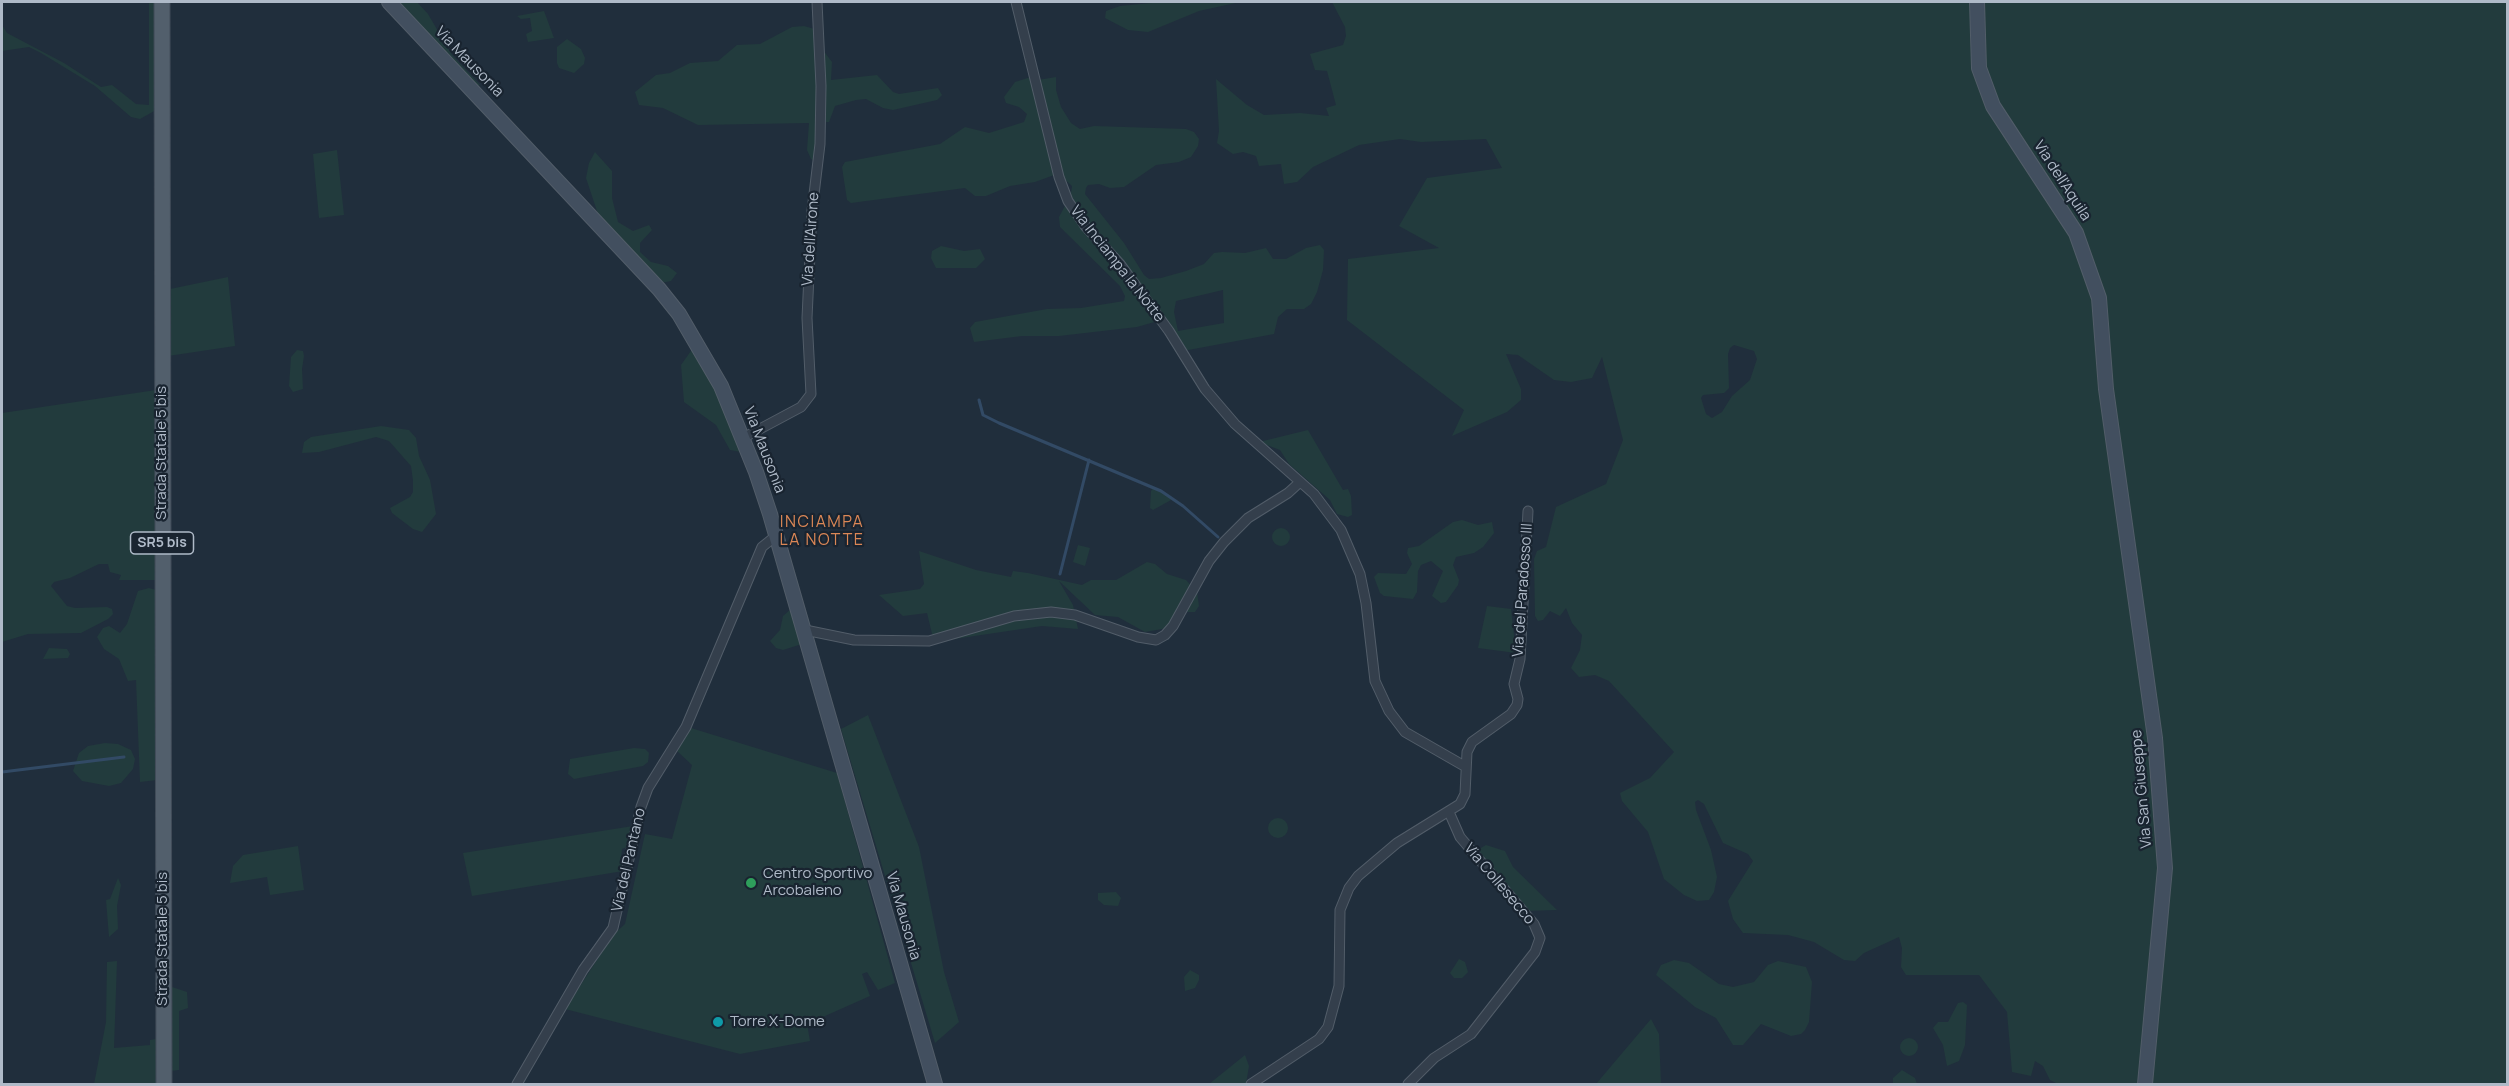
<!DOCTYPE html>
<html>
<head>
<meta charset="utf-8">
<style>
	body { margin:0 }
	#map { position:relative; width:2509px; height:1086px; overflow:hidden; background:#202e3c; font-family:Manrope,sans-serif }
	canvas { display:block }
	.frame { position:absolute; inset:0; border:3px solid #afbac8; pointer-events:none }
</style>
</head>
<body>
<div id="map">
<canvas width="2509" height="1086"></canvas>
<div class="frame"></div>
</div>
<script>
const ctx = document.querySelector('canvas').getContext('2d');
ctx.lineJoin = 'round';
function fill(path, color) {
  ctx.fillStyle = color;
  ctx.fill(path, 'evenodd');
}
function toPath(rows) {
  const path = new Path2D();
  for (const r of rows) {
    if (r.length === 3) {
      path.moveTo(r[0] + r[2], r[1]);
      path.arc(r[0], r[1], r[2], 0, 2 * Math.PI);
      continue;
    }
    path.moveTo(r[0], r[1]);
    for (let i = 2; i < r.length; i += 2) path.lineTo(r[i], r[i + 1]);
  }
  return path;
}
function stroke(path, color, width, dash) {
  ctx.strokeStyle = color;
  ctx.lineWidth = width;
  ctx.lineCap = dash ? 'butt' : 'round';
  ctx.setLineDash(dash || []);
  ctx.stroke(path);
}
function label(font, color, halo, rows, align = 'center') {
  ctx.font = font + ' Manrope,sans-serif';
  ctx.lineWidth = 4.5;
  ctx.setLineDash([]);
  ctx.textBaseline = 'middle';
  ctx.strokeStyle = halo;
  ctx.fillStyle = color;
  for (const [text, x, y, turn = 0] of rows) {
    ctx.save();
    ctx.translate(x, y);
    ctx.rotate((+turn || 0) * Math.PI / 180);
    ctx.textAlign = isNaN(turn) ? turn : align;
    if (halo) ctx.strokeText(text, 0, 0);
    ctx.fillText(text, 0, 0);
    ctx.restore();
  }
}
fill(toPath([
	[149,2,156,2,156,110,140,119,131,117,95,86,41,53,29,47,2,51,2,25,7,33,64,63,101,87,112,85,136,104,149,105],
	[398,2,417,2,428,14,452,55,480,85,476,86],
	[1162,2,1240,2,1199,11,1148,32,1128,30,1105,18,1106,11,1120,6],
	[1332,2,1973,2,1975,68,2073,234,2095,299,2151,738,2161,868,2141,1084,2058,1084,2050,1080,2043,1066,2035,1061,2031,1076,2012,1072,2007,1012,1979,975,1906,975,1901,967,1902,948,1899,937,1864,953,1855,961,1844,960,1814,942,1788,935,1743,933,1733,919,1728,901,1753,861,1748,854,1723,843,1704,804,1698,800,1695,802,1696,810,1711,850,1717,877,1714,892,1709,900,1697,901,1684,895,1664,879,1648,832,1622,801,1620,793,1650,778,1674,752,1609,681,1595,675,1579,677,1571,668,1580,650,1582,635,1572,623,1566,608,1560,616,1550,611,1543,620,1538,621,1535,616,1534,559,1537,551,1546,547,1556,507,1606,484,1623,440,1602,357,1592,378,1571,382,1554,380,1518,355,1506,354,1521,389,1521,400,1507,412,1452,436,1464,410,1347,320,1348,259,1439,248,1399,226,1427,178,1502,168,1486,139,1421,142,1400,139,1359,145,1313,167,1297,182,1284,184,1281,164,1259,166,1256,156,1243,152,1233,154,1217,143,1219,131,1216,79,1247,105,1264,115,1300,113,1329,116,1326,108,1336,105,1327,71,1315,70,1310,54,1343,45,1346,36,1345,27],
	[1734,345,1754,351,1757,359,1750,380,1732,396,1722,412,1712,418,1706,414,1701,398,1703,395,1724,393,1729,388,1728,354,1730,348],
	[1981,2,2507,2,2507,1084,2149,1084,2169,868,2110,389,2080,231,1996,104,1983,67],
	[544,11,554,38,528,42,526,34,532,31,530,18,521,19,517,16],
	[804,26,818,30,816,162,811,159,807,150,809,123,698,125,663,108,639,105,635,92,656,75,670,73,690,63,718,61,737,45,760,44,792,27],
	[567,39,581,49,585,58,584,64,574,73,559,68,557,63,557,47],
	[823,50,832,62,831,80,877,75,893,92,899,94,938,88,942,95,937,100,893,110,883,108,866,99,856,100,835,106,829,122,823,122],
	[1034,76,1057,174,1035,182,1010,186,986,196,975,196,965,188,851,203,847,200,842,167,845,162,940,144,965,127,989,133,1024,122,1027,114,1019,107,1006,103,1004,97,1015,82],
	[1056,77,1056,90,1061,107,1071,123,1080,129,1094,126,1186,129,1194,132,1199,139,1198,146,1191,157,1179,162,1156,165,1124,187,1110,188,1099,184,1088,185,1086,188,1085,194,1124,243,1144,275,1149,279,1161,278,1186,271,1204,264,1214,253,1222,252,1245,253,1266,248,1273,259,1286,259,1306,248,1320,245,1324,250,1323,270,1317,292,1311,304,1304,309,1287,309,1278,317,1274,334,1183,351,1070,201,1072,186,1061,176,1038,80],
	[1223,290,1224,323,1178,331,1174,312,1176,301],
	[337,150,344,215,319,218,313,154],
	[595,152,612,171,612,198,618,222,633,231,649,225,652,230,640,243,640,252,651,262,668,266,677,273,671,281,661,283,598,214,586,178,589,163],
	[1067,202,1158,321,1137,327,1059,336,1022,336,974,342,970,328,975,322,1047,309,1081,308,1124,301,1125,296,1120,286,1060,227,1059,217],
	[941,246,964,251,980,249,985,259,976,268,936,268,931,258,932,251],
	[228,277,235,346,168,356,170,289],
	[693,348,717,394,741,452,730,450,716,425,684,402,681,365],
	[297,350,303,351,304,356,302,369,303,389,293,392,289,386,291,357],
	[156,390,158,580,119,580,121,575,110,572,108,564,99,564,70,578,54,582,51,586,67,606,75,608,107,607,112,609,113,614,108,619,81,633,28,634,2,642,2,413],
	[381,426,409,430,416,438,419,456,430,480,436,514,422,532,413,529,392,513,390,508,410,497,413,492,413,481,411,466,389,441,376,437,319,452,302,453,304,442,311,437],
	[1308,430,1343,490,1348,489,1351,496,1352,515,1348,517,1337,514,1330,500,1289,464,1280,450,1259,442],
	[1153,488,1168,495,1171,500,1153,510,1150,508,1151,491],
	[1462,520,1478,525,1492,522,1494,533,1483,547,1474,553,1456,557,1453,565,1459,580,1458,585,1446,602,1441,603,1432,596,1443,571,1431,561,1421,565,1418,571,1417,592,1413,599,1384,596,1380,593,1374,577,1378,573,1406,574,1412,564,1407,553,1408,548,1419,546,1453,522],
	[1281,537,9],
	[1078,545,1090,548,1085,566,1073,562],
	[919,551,976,570,1011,577,1013,571,1028,573,1082,585,1091,580,1116,580,1147,562,1155,564,1167,574,1186,580,1197,592,1199,606,1195,612,1179,612,1170,626,1162,629,1145,632,1118,617,1095,615,1059,581,1073,605,1078,629,1042,626,934,642,927,613,903,616,879,595,920,589,924,584],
	[149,588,156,590,157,780,140,782,136,680,128,681,119,659,104,649,97,637,103,628,109,626,120,633,127,624,138,591],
	[1487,606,1511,609,1516,653,1478,648],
	[791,609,802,644,783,650,776,648,770,641,780,630,783,616],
	[49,648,67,649,70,654,68,658,43,659],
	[868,715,919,847,944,972,959,1022,935,1043,841,729],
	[691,728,837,773,895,983,878,990,867,972,862,974,870,996,807,1024,810,1041,740,1054,565,1009,614,934,625,924,645,834,672,839,692,765,677,751],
	[105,743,118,744,131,750,135,759,133,769,121,783,109,786,82,781,73,771,79,753,88,746],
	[634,748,645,749,649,753,648,762,643,766,574,779,568,774,570,759],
	[1278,828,10],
	[633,826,629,846,622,849,621,859,625,860,623,871,472,896,463,853],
	[1486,845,1505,851,1513,867,1557,910,1524,911,1474,852],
	[298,846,304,890,270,895,267,877,230,883,233,866,243,855],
	[118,878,121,885,117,906,118,929,109,937,106,900,110,899],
	[1116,892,1121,898,1118,906,1104,905,1098,900,1098,893],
	[1459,959,1465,962,1468,972,1462,978,1454,978,1450,973],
	[1674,960,1689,963,1719,984,1733,987,1754,982,1768,965,1778,961,1806,967,1812,982,1809,1022,1805,1030,1801,1034,1791,1036,1761,1024,1743,1045,1733,1045,1716,1018,1695,1007,1656,975,1661,965],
	[117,961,114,1048,150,1045,150,1040,156,1039,156,1084,94,1084,106,1022,107,962],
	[1190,970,1199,975,1199,980,1195,988,1185,991,1184,977],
	[169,986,187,992,188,1008,179,1011,179,1070,170,1071],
	[1963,1002,1967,1005,1965,1045,1959,1061,1947,1066,1943,1045,1933,1028,1938,1022,1948,1022,1958,1003],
	[1651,1019,1659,1034,1661,1084,1596,1084],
	[1909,1047,9],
	[1245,1055,1249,1066,1246,1084,1209,1084],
	[1902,1070,1915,1078,1917,1084,1893,1084,1893,1078]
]), '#223b3d');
stroke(toPath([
	[979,400,983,415,999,423,1161,491,1183,506,1218,537],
	[1060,574,1089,460],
	[2,772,124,757]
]), '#324a65', 3);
const minor = toPath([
	[1016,2,1059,177,1068,201,1086,227,1120,264,1169,331,1205,389,1235,424,1314,494,1341,530,1360,574,1366,603,1375,681,1389,711,1405,732,1466,767],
	[743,438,801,407,811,394,807,318,812,211,820,144,821,86,817,2],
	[805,630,854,640,929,641,1014,616,1051,612,1075,615,1138,637,1156,640,1165,635,1173,626,1209,561,1224,542,1248,518,1288,493,1300,482],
	[517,1084,583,970,613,928,641,807,648,788,686,727,762,547,777,535],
	[1251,1084,1319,1039,1328,1027,1339,986,1340,910,1349,888,1358,876,1397,843,1460,804,1465,794,1467,752,1472,742,1511,714,1517,705,1518,699,1514,684,1520,659,1528,511],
	[1408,1084,1434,1058,1471,1034,1535,952,1540,938,1534,924,1460,837,1449,812]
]);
const secondary = toPath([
	[389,2,659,289,679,314,721,386,756,472,770,514,935,1084],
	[1977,2,1979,68,1993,106,2076,233,2099,298,2106,389,2155,738,2165,868,2145,1084]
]);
const primary = toPath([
	[162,2,164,1084]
]);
stroke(minor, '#525d69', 11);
stroke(secondary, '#525d69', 16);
stroke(primary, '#404b58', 17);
stroke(minor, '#343f4c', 9);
stroke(secondary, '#424f5f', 14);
stroke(primary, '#525f6c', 15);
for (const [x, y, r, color] of [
	[751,883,6,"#2e9e5b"],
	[718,1022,6,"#0f9aa8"]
]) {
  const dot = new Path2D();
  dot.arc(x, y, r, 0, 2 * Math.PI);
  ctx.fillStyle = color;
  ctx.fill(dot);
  stroke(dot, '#192430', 2);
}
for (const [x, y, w] of [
	[162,543,63]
]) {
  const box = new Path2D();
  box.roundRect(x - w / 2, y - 11, w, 22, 4.5);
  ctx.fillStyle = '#192430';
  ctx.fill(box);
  stroke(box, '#afbac8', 1.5);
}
label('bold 14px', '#afbac8', null, [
	["SR5 bis",162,543]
]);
label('15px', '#afbac8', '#192430', [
	["Via Mausonia",469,62,46],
	["Via dell'Aquila",2062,181,57],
	["Via dell'Airone",811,239,-86],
	["Via Inciampa la Notte",1117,264,52],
	["Via Mausonia",764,450,69],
	["Strada Statale 5 bis",162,453,-90],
	["Via del Paradosso III",1523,590,-86],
	["Via San Giuseppe",2142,789,-95],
	["Via del Pantano",629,860,-77],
	["Via Collesecco",1499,884,50],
	["Via Mausonia",903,916,74],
	["Strada Statale 5 bis",163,939,-90]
]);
label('15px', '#afbac8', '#192430', [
	["Centro Sportivo",763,874],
	["Arcobaleno",763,891],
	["Torre X-Dome",730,1022]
], 'left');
ctx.letterSpacing = '1.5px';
label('16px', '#db8756', '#192430', [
	["INCIAMPA",822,523],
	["LA NOTTE",822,541]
]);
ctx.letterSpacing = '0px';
</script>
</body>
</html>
